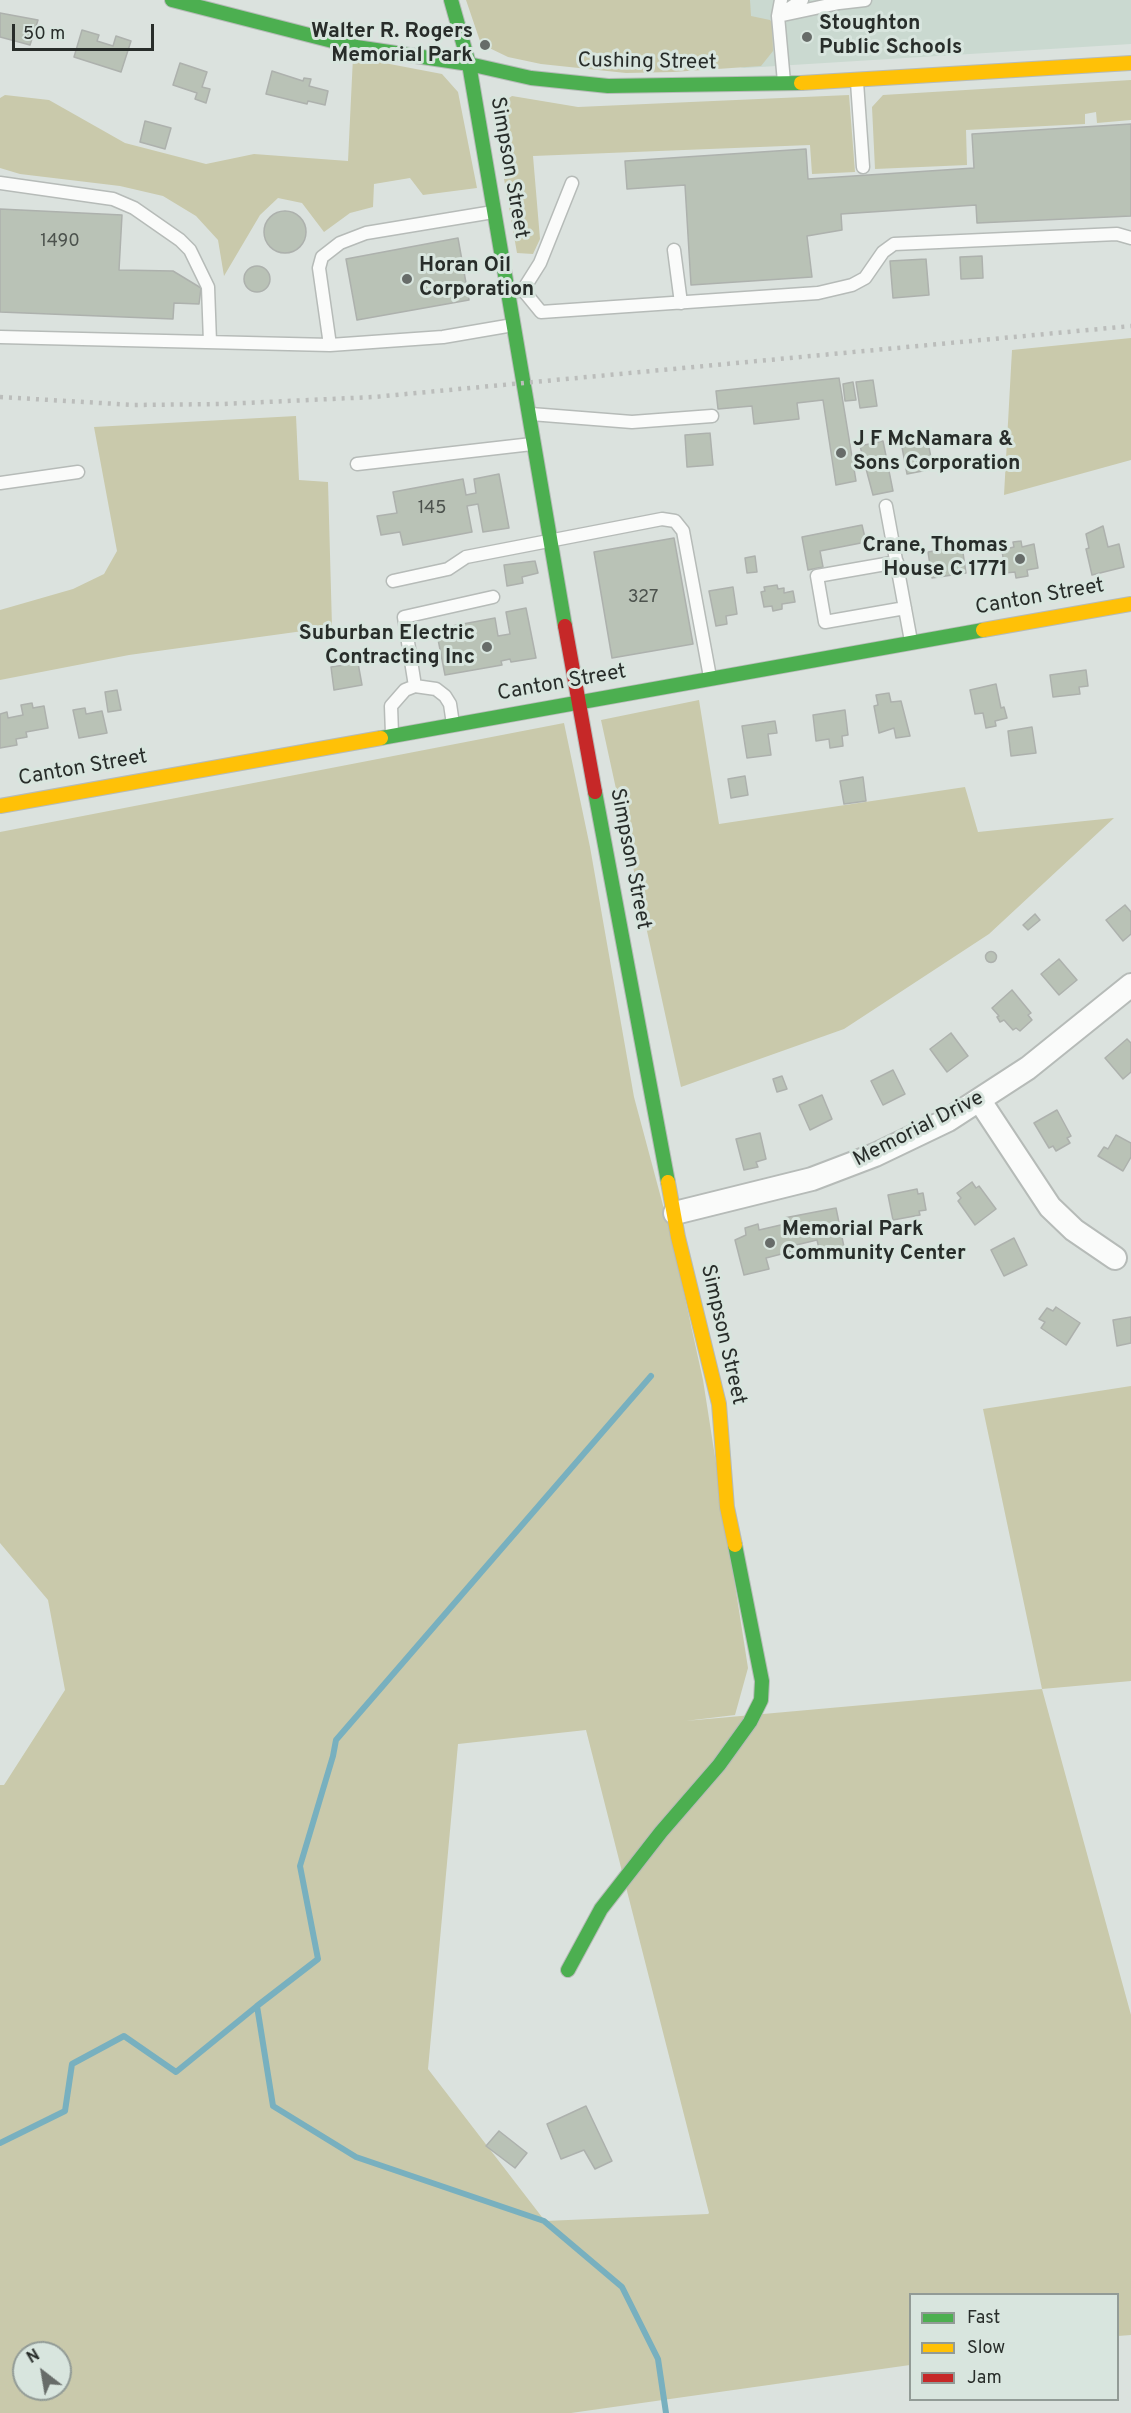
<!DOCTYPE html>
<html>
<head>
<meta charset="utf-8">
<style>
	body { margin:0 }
	#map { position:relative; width:1131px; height:2413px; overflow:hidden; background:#dbe2de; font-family:Overpass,sans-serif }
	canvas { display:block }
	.legend { position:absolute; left:909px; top:2293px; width:210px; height:108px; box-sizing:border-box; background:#d8e5de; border:2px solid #929b96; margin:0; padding:8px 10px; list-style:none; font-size:18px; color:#282d2a }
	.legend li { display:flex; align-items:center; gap:12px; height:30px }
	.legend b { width:30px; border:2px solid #929b96 }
	.north { position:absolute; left:12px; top:2341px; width:60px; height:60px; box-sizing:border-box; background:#d8e5de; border:2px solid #929b96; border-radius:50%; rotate:329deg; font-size:16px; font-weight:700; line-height:24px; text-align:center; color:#282d2a }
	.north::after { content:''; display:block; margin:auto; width:21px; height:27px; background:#676c69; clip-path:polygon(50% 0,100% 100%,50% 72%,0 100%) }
	.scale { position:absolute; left:12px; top:24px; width:142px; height:27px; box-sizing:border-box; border:3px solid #282d2a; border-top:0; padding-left:8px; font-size:18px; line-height:21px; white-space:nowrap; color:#282d2a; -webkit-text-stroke:4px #d8e5de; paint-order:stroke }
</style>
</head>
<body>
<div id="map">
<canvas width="1131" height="2413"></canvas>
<ul class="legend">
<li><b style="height:8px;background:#4caf50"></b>Fast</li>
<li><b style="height:8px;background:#ffc107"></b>Slow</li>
<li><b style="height:8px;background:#c62828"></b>Jam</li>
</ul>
<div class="north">N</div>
<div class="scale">50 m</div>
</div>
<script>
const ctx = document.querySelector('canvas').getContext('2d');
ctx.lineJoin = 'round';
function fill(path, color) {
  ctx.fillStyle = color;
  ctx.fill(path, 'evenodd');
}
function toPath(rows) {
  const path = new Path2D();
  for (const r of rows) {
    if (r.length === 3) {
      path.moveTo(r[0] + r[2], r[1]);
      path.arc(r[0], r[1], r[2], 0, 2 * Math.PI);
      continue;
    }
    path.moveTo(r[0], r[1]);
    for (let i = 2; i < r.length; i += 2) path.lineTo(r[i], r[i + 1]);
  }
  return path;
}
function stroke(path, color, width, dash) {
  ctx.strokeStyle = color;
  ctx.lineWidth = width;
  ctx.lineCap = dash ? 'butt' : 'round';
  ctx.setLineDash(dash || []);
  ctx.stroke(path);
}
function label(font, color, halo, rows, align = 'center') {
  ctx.font = font + ' Overpass,sans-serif';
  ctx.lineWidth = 6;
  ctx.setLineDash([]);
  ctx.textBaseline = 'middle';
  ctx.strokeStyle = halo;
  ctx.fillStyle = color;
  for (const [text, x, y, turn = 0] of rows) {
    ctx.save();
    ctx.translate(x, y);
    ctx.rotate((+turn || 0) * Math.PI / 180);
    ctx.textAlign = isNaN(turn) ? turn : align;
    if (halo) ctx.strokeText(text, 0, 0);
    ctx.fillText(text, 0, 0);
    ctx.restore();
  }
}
fill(toPath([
	[466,0,1131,0,1131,44,744,68]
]), '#cad9d0');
fill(toPath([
	[466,0,750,0,751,16,770,20,772,23,773,51,761,66,673,72,626,73,541,64,508,57,481,44],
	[353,57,442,74,458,92,477,188,423,195,410,178,374,184,373,207,350,213,324,232,302,203,278,198,260,215,224,276,218,240,196,216,163,196,120,186,20,174,0,168,0,98,5,95,49,100,125,143,206,164,254,154,348,161],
	[1131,80,1131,120,1097,123,1096,112,1085,114,1085,124,966,130,967,165,875,169,872,107,883,95],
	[849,95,855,172,812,174,810,145,533,156,540,239,533,254,517,253,493,116,496,107,512,96,578,107],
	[1131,338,1131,460,1004,495,1012,350],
	[296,416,299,480,328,482,332,627,129,655,0,680,0,610,73,589,104,574,117,551,94,427],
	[699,700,719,824,965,787,978,832,1114,818,989,934,844,1029,681,1087,601,720],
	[564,723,590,847,634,1097,672,1239,703,1380,748,1668,735,1715,685,1721,1042,1689,983,1409,1131,1386,1131,1681,1042,1689,1131,2015,1131,2335,1118,2336,1118,2294,910,2294,910,2365,571,2413,0,2413,0,1785,4,1785,65,1690,48,1600,0,1543,0,832],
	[586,1730,709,2213,708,2214,545,2221,428,2069,458,1744],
	[24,2353,60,2353,60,2389,24,2389]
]), '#c9c9ab');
stroke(toPath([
	[257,2006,318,1959,300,1866,333,1756,336,1740,651,1376],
	[0,2143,65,2111,72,2064,124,2036,176,2072,257,2006,273,2106,356,2157,544,2221,622,2287,658,2359,666,2413]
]), '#78b0bf', 6);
const building = toPath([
	[0,13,38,20,30,45,0,37,0,13],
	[82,30,99,35,97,41,113,46,116,36,131,41,121,72,74,57,82,30],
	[180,63,207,72,202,87,210,89,206,103,195,99,197,93,173,85,180,63],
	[272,71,303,81,304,78,311,79,309,86,328,91,325,105,308,101,307,104,266,94,272,71],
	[145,121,171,128,165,149,140,142,145,121],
	[1131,124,1131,216,977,223,976,205,841,214,842,230,807,236,812,277,691,285,685,185,627,189,625,161,806,149,808,179,974,168,972,134,1131,124],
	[0,209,122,215,119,270,173,271,201,288,199,304,174,303,173,319,0,312,0,209],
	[285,232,21],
	[458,238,469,300,357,320,346,259,458,238],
	[982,256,983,278,961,279,960,257,982,256],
	[926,259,929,295,893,298,890,261,926,259],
	[257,279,13],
	[839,378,856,481,836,485,823,400,797,403,799,419,754,424,752,406,718,409,716,391,839,378],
	[873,380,877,406,860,408,856,382,873,380],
	[853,382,856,400,845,401,843,384,853,382],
	[710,433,713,465,687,467,685,435,710,433],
	[883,441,893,491,873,495,860,446,883,441],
	[928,442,933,469,907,474,902,447,928,442],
	[499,474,509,528,483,532,478,504,467,506,472,532,403,545,400,532,381,535,377,516,397,513,393,492,463,479,466,495,476,493,474,479,499,474],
	[862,525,866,542,820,551,823,567,808,570,802,537,862,525],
	[1103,526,1108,547,1119,544,1124,567,1092,575,1086,549,1089,548,1086,534,1103,526],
	[674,538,693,644,612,658,594,552,674,538],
	[1021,541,1022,547,1034,544,1038,568,1027,570,1028,576,1016,578,1015,572,1005,573,1002,550,1014,547,1013,542,1021,541],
	[962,546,966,573,932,578,928,552,962,546],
	[755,556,757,572,747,573,745,558,755,556],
	[535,561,538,573,522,577,523,583,507,586,504,565,535,561],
	[777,585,778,589,784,588,784,593,793,591,795,602,782,604,782,609,773,611,772,606,764,607,761,592,765,591,764,587,777,585],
	[733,587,737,614,726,616,727,624,716,626,709,591,733,587],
	[526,608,536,658,511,662,510,659,501,661,502,665,445,675,436,629,495,618,498,636,510,634,506,612,526,608],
	[358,663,362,685,334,690,331,667,358,663],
	[1086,670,1088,686,1079,687,1080,694,1053,697,1050,675,1086,670],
	[996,684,1001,708,1004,707,1007,718,995,721,996,726,986,728,983,713,975,714,970,690,996,684],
	[117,690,121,710,108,712,105,692,117,690],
	[889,693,891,702,901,701,910,736,896,738,894,728,879,733,874,706,878,705,876,695,889,693],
	[32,703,33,708,44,706,48,728,26,732,27,737,16,739,17,745,0,748,0,714,7,712,8,718,23,715,21,705,32,703],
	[85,708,86,714,102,711,107,733,79,738,73,710,85,708],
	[845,710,848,735,842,736,843,746,830,748,829,739,816,741,813,715,845,710],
	[775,721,777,733,768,734,771,755,747,758,742,726,775,721],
	[1032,727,1036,753,1011,756,1008,731,1032,727],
	[745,776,748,795,731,798,728,779,745,776],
	[863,777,866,801,844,804,840,781,863,777],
	[1125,905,1131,912,1131,934,1123,941,1106,920,1125,905],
	[1035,914,1040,920,1028,930,1023,925,1035,914],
	[991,957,5.5],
	[1059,959,1077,980,1059,995,1041,974,1059,959],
	[1012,990,1031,1013,1028,1015,1032,1020,1020,1031,1016,1028,1013,1030,1004,1020,1000,1022,997,1017,999,1016,992,1008,1012,990],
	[951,1033,968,1056,947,1072,930,1049,951,1033],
	[1127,1039,1131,1043,1131,1072,1123,1079,1105,1058,1127,1039],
	[893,1070,905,1094,883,1105,871,1081,893,1070],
	[782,1076,787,1089,777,1092,773,1079,782,1076],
	[822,1095,832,1119,810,1130,799,1105,822,1095],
	[1057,1110,1071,1136,1067,1138,1070,1143,1056,1151,1053,1146,1049,1148,1034,1123,1057,1110],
	[760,1133,766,1159,756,1162,758,1167,744,1170,736,1139,760,1133],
	[1116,1135,1131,1143,1131,1157,1123,1171,1098,1156,1104,1147,1108,1149,1116,1135],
	[972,1182,976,1188,979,1186,996,1209,975,1225,958,1201,961,1198,957,1193,972,1182],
	[917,1189,918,1194,923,1193,926,1210,919,1211,920,1215,893,1220,888,1195,917,1189],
	[836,1208,844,1247,820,1253,817,1240,792,1246,793,1251,766,1258,769,1269,744,1275,735,1240,746,1235,745,1228,758,1224,759,1230,785,1224,784,1218,836,1208],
	[1014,1238,1027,1265,1004,1276,991,1250,1014,1238],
	[1056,1307,1080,1323,1066,1345,1041,1328,1045,1322,1039,1319,1047,1308,1053,1311,1056,1307],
	[1131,1317,1131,1343,1117,1346,1113,1320,1131,1317],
	[586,2106,612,2161,595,2169,584,2150,561,2159,547,2124,586,2106],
	[499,2131,527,2153,515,2168,486,2146,499,2131]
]);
fill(building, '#b9c2b6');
stroke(building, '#adb1ad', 1.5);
const lane = toPath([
	[781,0,778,16,784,82],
	[784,12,802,0],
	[778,16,839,3,865,0],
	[857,82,863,167],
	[0,183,113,199,134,208,180,240,190,250,208,287,210,342],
	[674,250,681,303],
	[523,290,540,263,572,183],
	[509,292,523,290,541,312,818,293,852,285,865,278,883,252,894,244,1117,234,1131,238],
	[0,337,330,345,443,337,513,325],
	[330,345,319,268,322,257,340,243,366,233,493,212],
	[531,414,632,422,712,416],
	[357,464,532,444],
	[0,483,78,472],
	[886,506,911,641],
	[897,562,817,576,825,622,905,608],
	[393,581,448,569,466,557,662,519,675,521,683,531,710,677],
	[415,686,404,617,493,597],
	[392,734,391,706,405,690,415,686,436,689,445,696,450,704,453,724]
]);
const street = toPath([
	[980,1101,1050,1207,1074,1230,1115,1258],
	[675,1213,812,1179,875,1155,948,1120,1028,1068,1131,985]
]);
const fast = toPath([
	[172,0,356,47,469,64,531,78,608,86,801,83],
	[451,0,469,64,565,626],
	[381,738,983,630],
	[595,792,668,1182],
	[568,1970,601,1909,661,1832,719,1765,750,1722,761,1700,762,1681,735,1545]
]);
const slow = toPath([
	[801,83,1131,63],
	[983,630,1131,604],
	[0,806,381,738],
	[668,1182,678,1237,719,1404,727,1507,735,1545]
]);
const jam = toPath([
	[565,626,595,792]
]);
stroke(lane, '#b6bbb8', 15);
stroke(street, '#b6bbb8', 26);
stroke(fast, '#b6bbb8', 16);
stroke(slow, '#b6bbb8', 16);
stroke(jam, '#b6bbb8', 16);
stroke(lane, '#fafbfa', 12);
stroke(street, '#fafbfa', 22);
stroke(fast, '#4caf50', 14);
stroke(slow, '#ffc107', 14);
stroke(jam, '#c62828', 14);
stroke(toPath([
	[0,397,134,405,223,404,374,397,1131,326]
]), '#bbbdbb', 4.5, [3, 6]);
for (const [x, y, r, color] of [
	[807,37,6,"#676c69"],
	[485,45,6,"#676c69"],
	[407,279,6,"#676c69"],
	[841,453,6,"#676c69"],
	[1020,559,6,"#676c69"],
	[487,647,6,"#676c69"],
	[770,1243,6,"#676c69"]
]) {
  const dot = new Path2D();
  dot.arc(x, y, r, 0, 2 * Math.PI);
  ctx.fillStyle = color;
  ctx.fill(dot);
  stroke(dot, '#d8e5de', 2);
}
label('18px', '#4c524d', null, [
	["1490",60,242],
	["145",432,509],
	["327",643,598]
]);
label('bold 21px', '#282d2a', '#d8e5de', [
	["Stoughton",819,25],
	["Public Schools",819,49],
	["Walter R. Rogers",473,33,"right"],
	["Memorial Park",473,57,"right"],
	["Horan Oil",419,267],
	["Corporation",419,291],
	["J F McNamara &",853,441],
	["Sons Corporation",853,465],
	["Crane, Thomas",1008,547,"right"],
	["House C 1771",1008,571,"right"],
	["Suburban Electric",475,635,"right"],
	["Contracting Inc",475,659,"right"],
	["Memorial Park",782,1231],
	["Community Center",782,1255]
], 'left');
label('21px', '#282d2a', '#d8e5de', [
	["Cushing Street",647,63,1],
	["Simpson Street",508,168,80],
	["Canton Street",1040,598,-10],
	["Canton Street",562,684,-10],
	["Canton Street",83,769,-10],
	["Simpson Street",629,859,79],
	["Memorial Drive",919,1130,-27],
	["Simpson Street",722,1335,77]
]);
</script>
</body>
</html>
